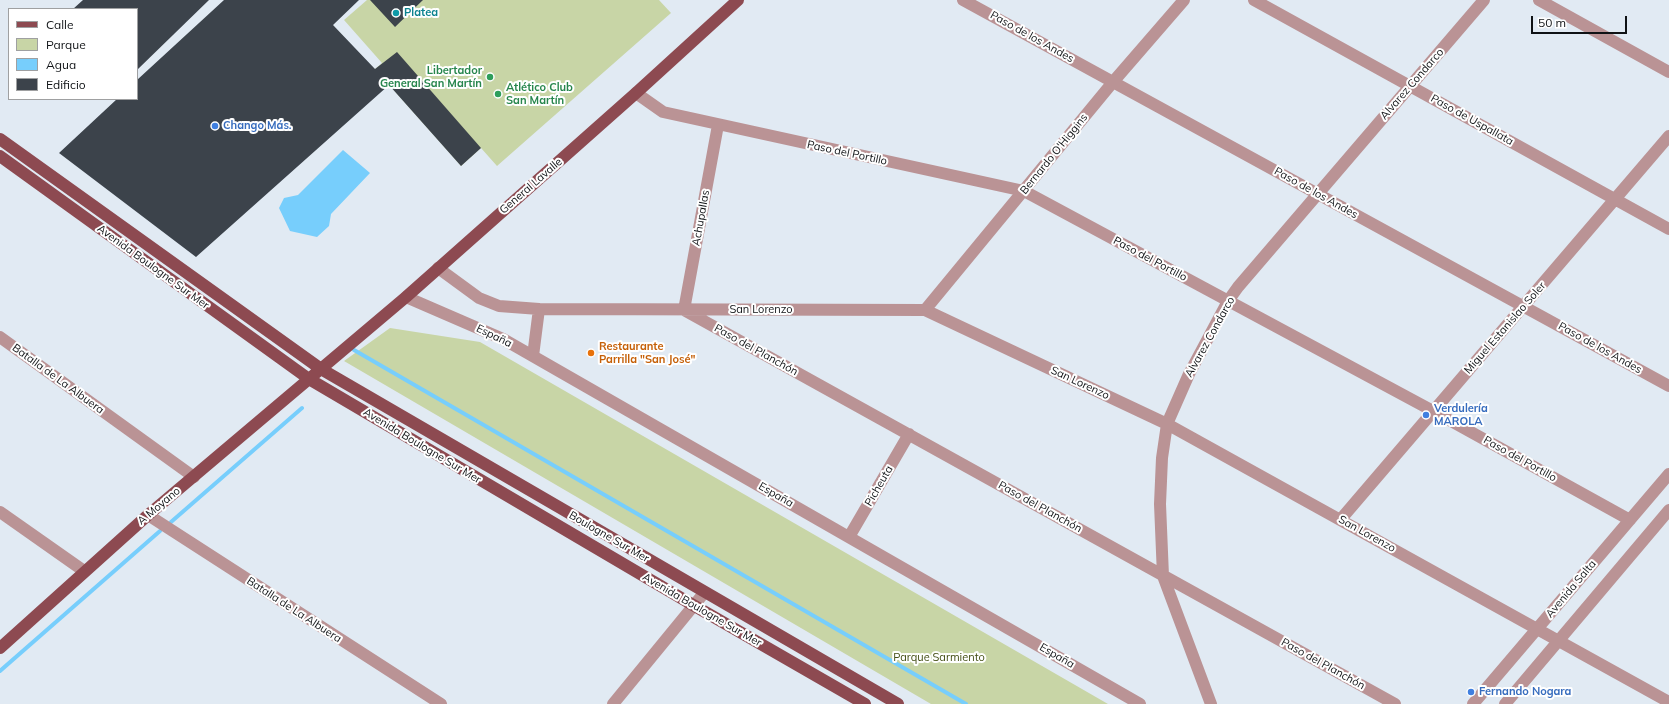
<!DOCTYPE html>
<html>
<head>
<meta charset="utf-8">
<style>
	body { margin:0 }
	#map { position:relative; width:1669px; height:704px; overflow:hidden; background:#e1eaf3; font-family:Mulish,sans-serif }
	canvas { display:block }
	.legend { position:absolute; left:8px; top:8px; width:130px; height:92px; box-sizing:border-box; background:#fff; border:1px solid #9fa0a1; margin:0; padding:5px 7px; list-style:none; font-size:12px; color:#0f1215 }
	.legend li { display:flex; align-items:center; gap:8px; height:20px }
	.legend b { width:20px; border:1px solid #9fa0a1 }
	.scale { position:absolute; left:1531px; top:16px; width:96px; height:18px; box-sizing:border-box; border:2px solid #0f1215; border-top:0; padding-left:5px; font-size:12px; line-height:14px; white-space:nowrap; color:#0f1215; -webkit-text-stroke:3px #fff; paint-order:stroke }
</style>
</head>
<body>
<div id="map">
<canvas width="1669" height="704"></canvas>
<ul class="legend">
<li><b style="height:5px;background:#8d4a51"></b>Calle</li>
<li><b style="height:11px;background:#c8d5a6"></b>Parque</li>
<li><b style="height:11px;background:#77cefc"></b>Agua</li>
<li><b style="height:11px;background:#3c434b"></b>Edificio</li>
</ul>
<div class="scale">50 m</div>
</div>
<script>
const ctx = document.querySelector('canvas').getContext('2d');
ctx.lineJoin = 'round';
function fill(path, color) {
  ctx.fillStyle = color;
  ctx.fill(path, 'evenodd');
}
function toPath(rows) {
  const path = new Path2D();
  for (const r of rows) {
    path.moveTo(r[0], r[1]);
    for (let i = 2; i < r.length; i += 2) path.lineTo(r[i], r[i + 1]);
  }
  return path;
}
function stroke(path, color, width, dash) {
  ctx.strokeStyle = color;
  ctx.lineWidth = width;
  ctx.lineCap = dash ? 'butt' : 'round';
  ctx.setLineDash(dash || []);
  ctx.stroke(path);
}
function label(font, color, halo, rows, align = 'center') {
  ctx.font = font + ' Mulish,sans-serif';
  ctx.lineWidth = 4;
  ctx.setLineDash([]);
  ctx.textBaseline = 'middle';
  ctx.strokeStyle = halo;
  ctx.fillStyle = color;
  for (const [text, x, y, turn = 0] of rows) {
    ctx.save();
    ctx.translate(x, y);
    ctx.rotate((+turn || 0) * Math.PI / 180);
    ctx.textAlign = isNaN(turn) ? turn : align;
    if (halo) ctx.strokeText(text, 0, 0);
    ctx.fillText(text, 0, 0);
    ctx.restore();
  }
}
fill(toPath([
	[367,0,659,0,671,13,497,166,481,148,461,166,375,69,382,63,344,20],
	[390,328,480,342,1108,704,931,704,344,361]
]), '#c8d5a6');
fill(toPath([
	[343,150,370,173,331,214,329,226,317,237,290,231,279,208,284,198,298,195]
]), '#77cefc');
stroke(toPath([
	[354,350,966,704],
	[171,522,302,408],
	[0,671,160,531]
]), '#77cefc', 4);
fill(toPath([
	[83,0,209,0,137,70,137,9,73,9],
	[224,0,359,0,333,25,375,69,397,52,481,148,461,166,389,85,196,257,59,153,117,99,137,99,137,80],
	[370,0,423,0,395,27]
]), '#3c434b');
stroke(toPath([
	[963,0,1669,386],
	[1254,0,1669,229],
	[1539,0,1669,72],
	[636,93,663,112,1024,191,1433,411,1630,520],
	[718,125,684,310,1395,704],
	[438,268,479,298,499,306,539,309,925,310,1167,424,1669,702],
	[406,297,503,339,1140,704],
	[925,310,1113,82,1184,0],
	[0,337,194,477],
	[533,356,539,309],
	[0,512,84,571],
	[148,515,441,704],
	[1341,519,1669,136],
	[849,537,909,434],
	[613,704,704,593],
	[1211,704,1163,576,1160,504,1162,458,1167,424,1189,374,1228,301,1238,287,1484,0],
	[1473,704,1669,474],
	[1505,704,1669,510]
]), '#ba9395', 12);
stroke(toPath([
	[0,139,321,369,898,704],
	[0,156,309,379,693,605,865,704],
	[0,648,148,515,406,297,636,93,738,0]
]), '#8d4a51', 12);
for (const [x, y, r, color] of [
	[396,13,4,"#0f9aa8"],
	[490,77,4,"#2e9e5b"],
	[498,94,4,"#2e9e5b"],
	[215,126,4,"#3f7fe0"],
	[591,353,4,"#e8710a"],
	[1426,415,4,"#3f7fe0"],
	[1471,692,4,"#3f7fe0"]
]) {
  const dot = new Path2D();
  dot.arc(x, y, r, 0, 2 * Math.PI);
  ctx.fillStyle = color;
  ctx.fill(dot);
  stroke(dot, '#fff', 1.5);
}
label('bold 11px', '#0d838f', '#fff', [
	["Platea",404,13]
], 'left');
label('11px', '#0f1215', '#fff', [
	["Paso de los Andes",1032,37,29],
	["Alvarez Condarco",1412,84,-49],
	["Paso de Uspallata",1472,120,29],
	["Paso del Portillo",847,153,12],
	["Bernardo O'Higgins",1054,154,-51],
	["General Lavalle",531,186,-41],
	["Paso de los Andes",1316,193,29],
	["Achupallas",701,218,-80],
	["Paso del Portillo",1150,259,28],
	["Avenida Boulogne Sur Mer",153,267,36],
	["San Lorenzo",761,310],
	["Miguel Estanislao Soler",1505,328,-49],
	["España",494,336,26],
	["Alvarez Condarco",1210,337,-61],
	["Paso de los Andes",1600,348,29],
	["Paso del Planchón",756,350,29],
	["Batalla de La Albuera",58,379,36],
	["San Lorenzo",1080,383,25],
	["Avenida Boulogne Sur Mer",422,446,31],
	["Paso del Portillo",1520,459,29],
	["Picheuta",879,486,-60],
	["España",776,495,30],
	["A Moyano",159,506,-40],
	["Paso del Planchón",1040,507,29],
	["San Lorenzo",1367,534,29],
	["Boulogne Sur Mer",609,537,30],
	["Avenida Salta",1571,589,-50],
	["Batalla de La Albuera",294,610,33],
	["Avenida Boulogne Sur Mer",702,610,30],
	["España",1057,656,30],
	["Paso del Planchón",1323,664,29]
]);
label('bold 11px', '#27864d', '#fff', [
	["Libertador",482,71],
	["General San Martín",482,84],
	["Atlético Club",506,88,"left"],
	["San Martín",506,101,"left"]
], 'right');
label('bold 11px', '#366cbe', '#fff', [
	["Chango Más.",223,126],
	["Verdulería",1434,409],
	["MAROLA",1434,422],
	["Fernando Nogara",1479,692]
], 'left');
label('bold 11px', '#c56008', '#fff', [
	["Restaurante",599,347],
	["Parrilla \"San José\"",599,360]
], 'left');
label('11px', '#434e14', '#fff', [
	["Parque Sarmiento",939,658]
]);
</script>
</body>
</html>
